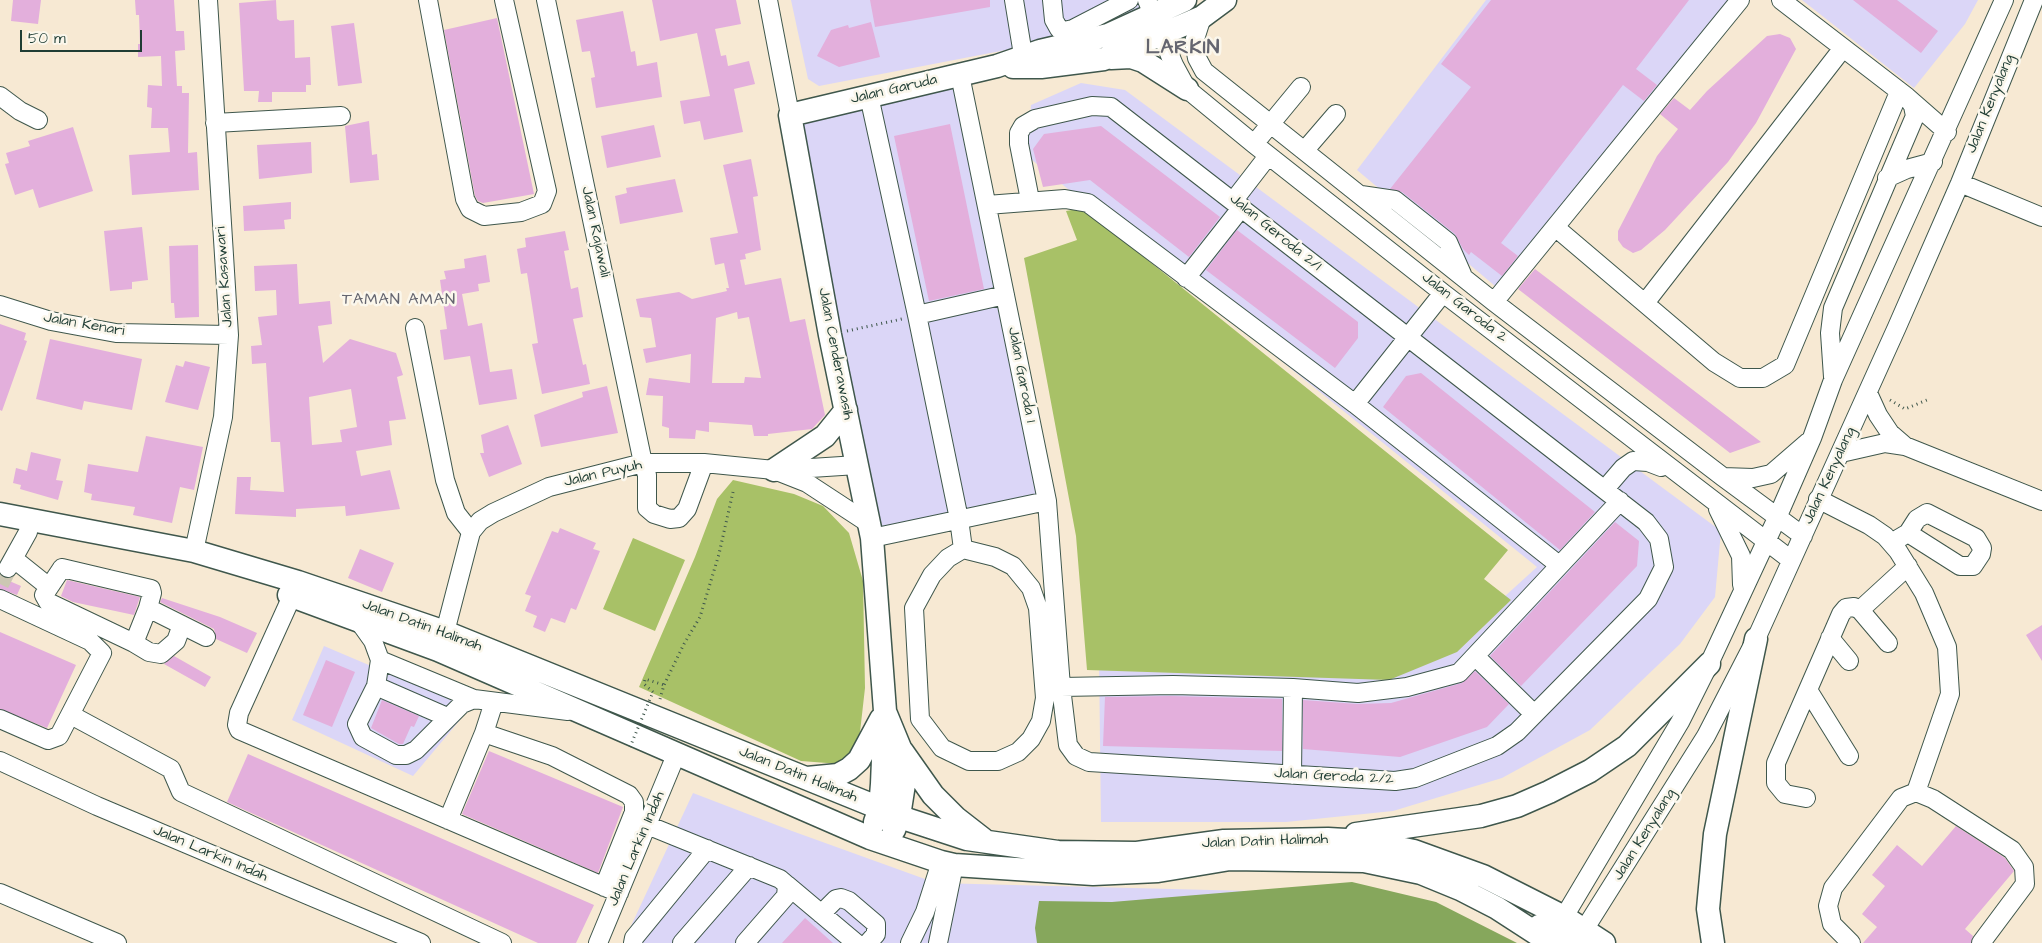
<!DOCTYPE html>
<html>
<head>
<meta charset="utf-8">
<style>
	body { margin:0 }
	#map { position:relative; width:2042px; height:943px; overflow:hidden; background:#f7e9d3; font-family:"Architects Daughter",sans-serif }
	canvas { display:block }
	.scale { position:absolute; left:20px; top:30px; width:122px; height:22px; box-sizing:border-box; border:2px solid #1f3d34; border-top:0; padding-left:6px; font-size:15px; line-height:18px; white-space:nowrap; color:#1f3d34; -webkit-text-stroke:4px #fbf7ec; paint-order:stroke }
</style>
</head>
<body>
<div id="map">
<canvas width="2042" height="943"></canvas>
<div class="scale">50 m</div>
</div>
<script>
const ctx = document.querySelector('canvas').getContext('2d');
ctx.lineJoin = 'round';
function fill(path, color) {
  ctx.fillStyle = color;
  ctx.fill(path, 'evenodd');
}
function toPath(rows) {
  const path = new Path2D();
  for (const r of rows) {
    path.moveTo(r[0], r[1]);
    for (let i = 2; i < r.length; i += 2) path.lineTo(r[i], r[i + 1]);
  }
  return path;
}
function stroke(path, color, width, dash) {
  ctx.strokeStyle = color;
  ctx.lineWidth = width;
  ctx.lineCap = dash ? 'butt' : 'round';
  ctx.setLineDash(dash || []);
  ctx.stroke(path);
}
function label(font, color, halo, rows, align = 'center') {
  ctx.font = font + ' "Architects Daughter",sans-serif';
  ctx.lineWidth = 5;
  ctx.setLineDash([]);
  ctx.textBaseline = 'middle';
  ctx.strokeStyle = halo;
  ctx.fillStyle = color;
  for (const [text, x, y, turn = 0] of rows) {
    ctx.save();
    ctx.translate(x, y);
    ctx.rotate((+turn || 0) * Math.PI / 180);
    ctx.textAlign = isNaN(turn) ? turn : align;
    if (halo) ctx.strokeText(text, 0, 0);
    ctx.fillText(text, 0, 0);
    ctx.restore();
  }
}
fill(toPath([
	[791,0,1160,0,1084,35,819,86,808,79],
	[1486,0,1728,0,1495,286,1357,170],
	[1802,0,1978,0,1965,24,1914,88],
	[1081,83,1125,90,1721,531,1715,597,1680,644,1590,730,1502,778,1393,811,1286,822,1101,822,1099,658,1437,658,1537,567,1027,156,1031,105],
	[956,86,1039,496,878,530,801,123],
	[324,646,470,708,413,776,292,720],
	[693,793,792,831,936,883,1407,895,1482,943,623,943]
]), '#dbd6f7');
fill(toPath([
	[1083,208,1508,550,1484,579,1511,600,1457,652,1389,680,1087,670,1076,536,1024,258,1077,240,1066,211],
	[733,480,794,494,823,506,849,533,863,581,865,688,860,732,850,760,840,764,801,761,639,687,695,557,717,499],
	[633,538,685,560,655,631,603,609]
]), '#a8c167');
fill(toPath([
	[1352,882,1436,902,1517,943,1037,943,1035,928,1039,901,1112,902]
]), '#86a75c');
fill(toPath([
	[13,0,41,0,38,24,11,21],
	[135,0,174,0,176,31,184,31,185,50,175,51,177,86,182,86,182,93,189,93,188,153,197,152,199,190,132,195,129,155,170,152,168,128,151,128,152,108,147,107,148,85,162,86,161,56,138,57,138,44,140,44,139,15,136,15],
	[276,0,277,19,280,21,294,20,295,58,310,57,311,85,306,85,306,92,272,92,272,102,258,102,259,91,244,91,239,3],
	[652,0,736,0,741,24,715,29,721,56,726,55,728,66,749,61,755,84,734,89,743,132,704,140,700,121,684,124,680,101,710,96,697,33,660,41],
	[870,0,990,0,990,7,875,27],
	[1491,0,1689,0,1636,69,1657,85,1644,101,1623,85,1501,243,1518,256,1502,276,1471,252,1469,255,1463,249,1455,234,1402,192,1390,189,1471,87,1441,64],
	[1853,0,1897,0,1938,31,1921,53],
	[623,11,631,52,635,51,637,66,657,62,662,97,596,108,591,78,595,77,590,51,582,52,576,20],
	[497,18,534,194,483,203,478,201,475,196,444,30],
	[871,22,880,57,839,67,817,56,831,30,848,25,849,28],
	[354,23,362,83,338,86,331,26],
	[1780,34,1790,38,1796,49,1756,123,1728,162,1665,230,1641,250,1633,253,1623,247,1618,240,1618,231,1657,156,1678,129,1660,114,1674,98,1690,110,1707,91,1767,36],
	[369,121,372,155,377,154,379,180,350,183,345,126],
	[950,124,984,289,929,301,894,136],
	[654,125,661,157,607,168,601,136],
	[1101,126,1220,217,1189,257,1090,180,1043,187,1033,149,1044,134],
	[73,127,93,191,39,208,33,189,15,195,5,164,9,163,6,153,30,146,28,141],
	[311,142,312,173,259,179,257,145],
	[751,159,758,196,753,197,761,250,745,254,746,259,740,260,745,285,781,278,790,322,805,319,825,415,812,429,768,434,768,436,754,436,752,425,709,422,709,432,696,430,695,439,669,438,669,428,662,426,663,396,646,395,649,378,690,383,691,354,646,363,643,349,656,347,651,318,640,317,636,299,679,292,692,299,727,291,726,288,729,288,724,263,715,265,710,238,738,233,723,165],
	[737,312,738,319,749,317,761,378,745,377,744,383,712,383,716,318],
	[675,179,683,212,620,224,615,196,627,193,626,188],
	[291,202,291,219,284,220,285,229,244,231,243,206],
	[142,227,148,280,132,282,132,289,110,291,104,231],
	[1237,230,1358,322,1358,338,1335,368,1206,270],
	[565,231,569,250,564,251,571,289,578,287,583,317,573,319,583,365,586,364,590,384,542,394,532,344,538,343,527,273,521,274,517,249,526,247,525,238],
	[198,245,199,317,175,318,174,303,171,303,169,246],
	[486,255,490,282,478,284,479,291,462,294,468,326,482,323,490,372,512,369,517,399,479,405,470,356,444,360,440,330,447,329,440,280,446,279,444,271,465,268,464,259],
	[297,264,299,304,330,301,332,324,318,326,323,363,350,339,396,353,403,375,397,377,406,419,389,421,392,445,356,451,361,476,390,470,400,509,346,516,345,506,296,509,296,517,235,514,237,477,251,477,250,490,284,492,280,442,271,442,266,363,252,364,251,346,262,345,258,317,277,315,276,290,255,291,254,266],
	[351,389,357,427,340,430,342,442,312,445,309,397],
	[1535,269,1761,442,1730,453,1518,289],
	[0,324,26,333,24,340,27,341,2,411,0,410],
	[50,339,142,359,132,410,84,401,82,410,36,399],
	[185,361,210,367,198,410,165,402,176,365,183,367],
	[1421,373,1595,512,1560,550,1383,407,1406,376],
	[607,386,618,433,541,447,534,415,583,397,582,392],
	[508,425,522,464,489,477,480,453,484,453,481,435],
	[146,436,203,447,194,490,180,487,172,523,133,515,135,507,91,500,92,494,84,492,88,464,138,472],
	[31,452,61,459,56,480,63,481,58,500,20,489,21,485,13,483,16,468,27,471],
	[1615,522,1639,541,1637,566,1521,686,1490,656],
	[560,528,596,543,593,549,600,551,576,610,571,608,565,623,551,618,545,632,533,627,537,616,525,611,531,596,525,594,552,531,558,533],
	[360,549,394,563,382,592,348,578],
	[0,577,21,586,17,595,0,589],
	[67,580,140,597,134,615,73,602,61,596],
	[162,598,220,617,257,633,247,653,216,639,214,629,160,602],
	[2042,625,2042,661,2026,635],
	[0,632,76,665,47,728,0,709],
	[174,656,211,677,205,687,164,664],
	[326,660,355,672,332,727,303,715],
	[1475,671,1509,704,1487,727,1400,757,1303,749,1303,700,1357,704,1391,703,1462,683],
	[1170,696,1282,699,1282,751,1103,746,1105,697],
	[382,700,419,716,414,727,411,726,403,744,399,744,371,728],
	[489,751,623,807,598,873,462,814],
	[248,754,594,905,576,943,538,943,227,802],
	[1956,826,2005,858,2014,871,1965,929,1973,936,1971,943,1863,943,1877,927,1862,914,1885,886,1872,875,1897,845,1922,866],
	[805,918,833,943,782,943]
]), '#e3afdc');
stroke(toPath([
	[0,584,8,568]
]), '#ccc7b3', 18, [18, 9]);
const minor = toPath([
	[428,0,465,199,470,209,484,216,521,212,542,204,547,191,504,0],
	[546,0,643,463,647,475,647,508,654,514,670,519,679,518,687,509,704,463],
	[768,0,790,115],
	[1014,0,1025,67],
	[1052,0,1054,20,1059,29,1064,31,1073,29,1129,0],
	[1147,0,1174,65,1187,89,1254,144,1443,293,1791,560],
	[1781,0,1907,97,1947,132],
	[1202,17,1194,42,1197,58,1204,71,1494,302,1723,477,1803,536],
	[960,75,1047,501,1061,687,1068,745,1076,756,1089,762,1395,781,1415,778,1497,746,1517,732,1648,599,1664,567,1659,539,1646,522,1111,107,1092,106,1035,119,1023,126,1019,133,1019,144,1030,200],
	[0,96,20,111,38,120],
	[869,96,917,315,959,519,963,549],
	[215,123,341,116],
	[1254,144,1301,87],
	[1305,150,1336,114],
	[1887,178,1907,169,1933,162],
	[1960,183,2042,217],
	[1361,195,1395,200,1448,242,1462,274],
	[1234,200,1268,156],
	[987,205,1065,199,1088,203,1355,404,1559,565],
	[1555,227,1714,362,1740,378,1763,378,1785,365,1899,92],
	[1186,278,1242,207],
	[1494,302,1740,0],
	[1645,303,1843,48],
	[0,305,51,321,116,333,229,335],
	[917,315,1005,295],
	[415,328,445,480,456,513,471,532],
	[1833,377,1830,333,1833,308,1915,116,1913,106,1907,97],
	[1868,393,1878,415,1890,433,1905,446],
	[1355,404,1443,293],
	[1841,453,1885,443,1905,446,2042,501],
	[780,470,857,465],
	[1723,477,1753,478,1771,474,1808,442],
	[1605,489,1623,468,1633,461,1648,462,1661,467],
	[1818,499,1869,525,1885,536,1898,551,1924,593,1947,647,1950,694,1916,792],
	[1718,509,1741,556,1742,585],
	[872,538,1047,501],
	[1891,543,1908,533,1917,519,1927,513,1976,538,1982,548,1981,554,1973,566,1960,566,1908,533],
	[963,549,995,557,1013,566,1031,588,1038,608,1045,698,1041,721,1031,739,1018,752,998,761,969,761,942,748,920,719,914,608,932,575,948,558,963,549],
	[194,551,223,417,229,335,208,0],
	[14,559,49,587],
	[8,568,28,532],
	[62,568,151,589,152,593,148,608,134,643,48,602,44,595,62,568],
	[292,596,239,713,237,725,239,730,619,893],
	[0,599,90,641,102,653,59,736,48,740,0,719],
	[148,608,182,625],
	[1860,610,1888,643],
	[358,620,373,641,380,660,376,686,357,724,363,737,396,755,406,755,416,750,462,704,474,699],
	[445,632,471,532,480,521,493,513,549,487,643,463,704,463,774,470,807,483,868,523],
	[1830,638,1849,661],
	[134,643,149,652,161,654,176,641,182,625,206,637],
	[1475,656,1534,714],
	[380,660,474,699,568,711],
	[376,686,447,717],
	[1061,687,1173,685,1293,688,1358,693,1407,687,1459,673,1620,501],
	[1808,690,1849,756],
	[71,715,171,769,181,792,502,943],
	[484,733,552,756,629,795,634,802,634,812,604,887],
	[0,761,97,806,421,943],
	[1292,775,1293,688],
	[1806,798,1785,794,1776,783,1776,763,1841,614,1846,608,1854,607,1860,610,1908,566],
	[448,820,484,733,494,702],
	[647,825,780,879,787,885,786,896,745,943],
	[787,885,856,943],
	[0,893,117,943],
	[821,914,836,899,841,898,849,901,876,924,876,934,868,943],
	[1564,917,1680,722,1709,664,1777,518,1812,438,1833,380,2004,0],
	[1584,930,1706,736,1756,639,1897,327,1960,183,2034,0],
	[598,943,676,755],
	[633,943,634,938,707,849],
	[682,943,749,866],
	[910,943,925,912,941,862],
	[938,943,954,865],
	[1851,943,1832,924,1828,906,1833,888,1901,798,1916,792,1933,799,2012,850,2024,867,2025,884,1981,943]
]);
const major = toPath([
	[1111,58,1131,57,1143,61,1187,89],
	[1013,67,1041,67,1104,59,1202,17,1225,0],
	[774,470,825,436,846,410],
	[0,514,194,551,298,582,445,632,909,820,967,839,1058,852,1137,853,1224,841,1328,839,1364,841,1414,851,1483,876,1564,917,1604,943],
	[289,595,438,650,870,838,941,862,954,865,1093,874,1158,871,1230,859,1364,861,1421,873,1460,889,1497,908,1551,943],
	[886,714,900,748,904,784,899,816,894,830],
	[902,751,933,795,956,818,983,839],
	[807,778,838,775,849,769,859,760,881,719],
	[875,822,880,808,882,784,885,711,872,538,830,335,790,115,997,66,1040,51,1108,35,1185,0],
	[1356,834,1481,816,1517,806,1549,792,1590,771,1627,746,1709,664],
	[1539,926,1566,937,1573,943],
	[1713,943,1708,909,1715,834,1756,639]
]);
stroke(minor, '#3f574c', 20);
stroke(major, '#3f574c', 25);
stroke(toPath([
	[847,331,902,319],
	[1890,400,1905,409,1927,400],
	[653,692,644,684,645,679,664,685],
	[660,699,664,685,684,644,700,617,719,554,733,492]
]), '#3f574c', 3, [1, 4]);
stroke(minor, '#fff', 18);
stroke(major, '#fff', 22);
stroke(toPath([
	[630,747,653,692]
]), '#3f574c', 3, [1, 4]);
label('15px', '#1f3d34', '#fbf7ec', [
	["Jalan Garuda",894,90,-13],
	["Jalan Kenyalang",1991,104,-68],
	["Jalan Rajawali",595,232,78],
	["Jalan Geroda 2/1",1275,233,39],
	["Jalan Kasawari",225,277,-94],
	["Jalan Garoda 2",1464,308,38],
	["Jalan Kenari",84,325,10],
	["Jalan Cenderawasih",835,354,79],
	["Jalan Garoda 1",1021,375,79],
	["Jalan Puyuh",603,474,-13],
	["Jalan Kenyalang",1830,476,-65],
	["Jalan Datin Halimah",422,626,20],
	["Jalan Datin Halimah",798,775,22],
	["Jalan Geroda 2/2",1334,777,3],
	["Jalan Kenyalang",1645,835,-58],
	["Jalan Datin Halimah",1265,842,-2],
	["Jalan Larkin Indah",637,849,-67],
	["Jalan Larkin Indah",210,854,23]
]);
ctx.letterSpacing = '1px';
label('16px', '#64656f', '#fbf7ec', [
	["TAMAN AMAN",399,301]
]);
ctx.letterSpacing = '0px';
ctx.letterSpacing = '1px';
label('bold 20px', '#64656f', '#fbf7ec', [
	["LARKIN",1183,49]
]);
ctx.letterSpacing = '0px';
</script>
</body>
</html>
